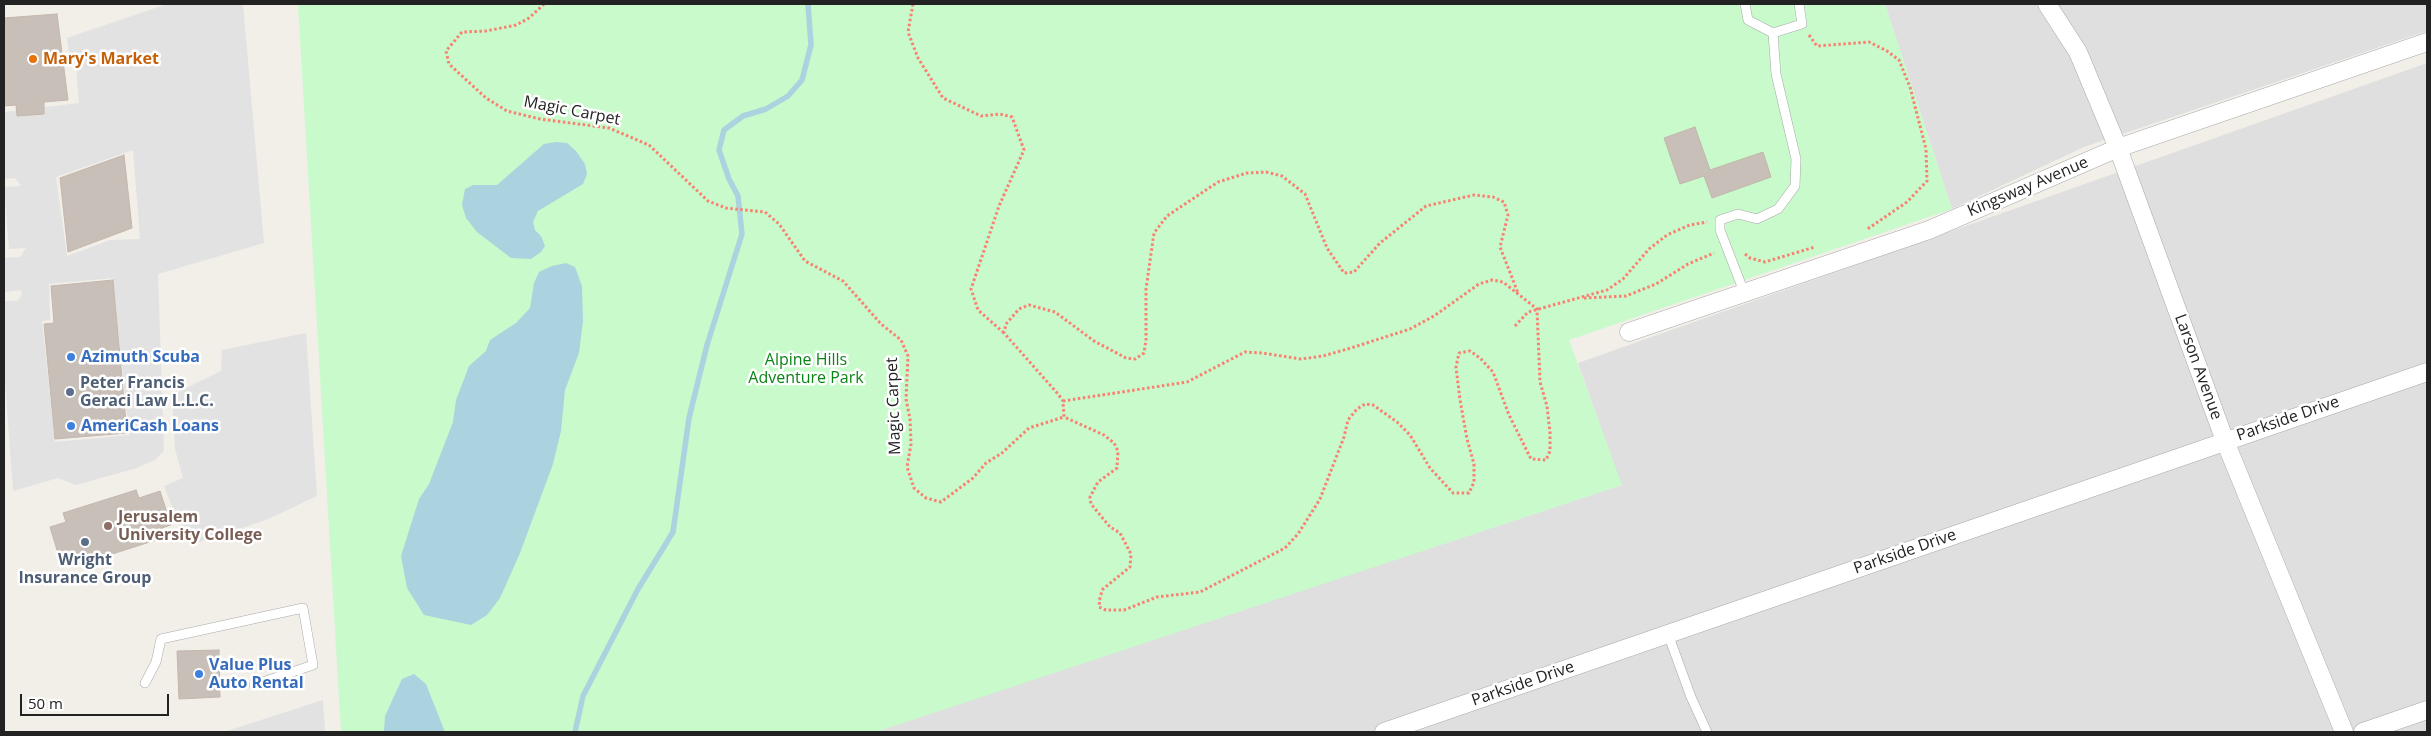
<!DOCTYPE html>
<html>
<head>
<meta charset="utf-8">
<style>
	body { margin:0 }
	#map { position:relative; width:2431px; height:736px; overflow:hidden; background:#f2efe9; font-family:"Open Sans",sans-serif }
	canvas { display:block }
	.frame { position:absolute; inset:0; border:5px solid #222; pointer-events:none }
	.scale { position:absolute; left:20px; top:694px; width:149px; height:22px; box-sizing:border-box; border:2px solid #222; border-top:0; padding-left:6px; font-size:15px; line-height:18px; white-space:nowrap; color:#222; -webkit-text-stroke:4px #fff; paint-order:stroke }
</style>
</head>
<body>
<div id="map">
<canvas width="2431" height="736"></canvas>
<div class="frame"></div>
<div class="scale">50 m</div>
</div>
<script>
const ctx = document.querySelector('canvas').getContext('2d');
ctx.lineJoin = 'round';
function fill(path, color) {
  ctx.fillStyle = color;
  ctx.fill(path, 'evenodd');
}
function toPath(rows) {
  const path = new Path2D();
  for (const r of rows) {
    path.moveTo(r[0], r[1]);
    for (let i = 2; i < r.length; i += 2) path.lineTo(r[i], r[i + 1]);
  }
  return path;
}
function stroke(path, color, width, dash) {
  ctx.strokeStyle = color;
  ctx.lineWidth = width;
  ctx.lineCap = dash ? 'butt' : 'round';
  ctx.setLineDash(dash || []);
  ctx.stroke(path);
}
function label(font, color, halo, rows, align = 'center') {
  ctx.font = font + ' "Open Sans",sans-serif';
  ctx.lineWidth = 5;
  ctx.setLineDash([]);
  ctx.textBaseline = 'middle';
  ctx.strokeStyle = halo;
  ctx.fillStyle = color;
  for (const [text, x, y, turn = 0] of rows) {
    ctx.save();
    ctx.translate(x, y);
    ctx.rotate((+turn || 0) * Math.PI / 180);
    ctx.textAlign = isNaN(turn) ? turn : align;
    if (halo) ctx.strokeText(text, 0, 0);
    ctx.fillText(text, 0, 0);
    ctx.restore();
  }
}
fill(toPath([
	[1885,4,2427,4,2427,31,2084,147,1952,209],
	[2427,63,2427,732,874,732,1621,485,1578,363]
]), '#e0dfdf');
fill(toPath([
	[298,4,1885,4,1952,209,1569,340,1622,485,876,732,341,732]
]), '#c8facc');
fill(toPath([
	[167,4,243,4,264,243,158,274,164,451,155,460,137,468,76,485,58,478,13,491,4,368,4,301,17,301,22,295,21,290,4,292,4,258,20,257,26,248,9,249,4,187,21,186,15,178,4,179,4,112,79,103,75,55,69,54,67,38],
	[133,150,140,239,110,240,67,256,56,177],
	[113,278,129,435,55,442,42,321,50,320,49,284],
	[306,333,317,496,266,520,193,544,178,522,164,486,183,478,175,449,172,395,221,371,222,350],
	[323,700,325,732,224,732]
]), '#e2e2e2');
fill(toPath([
	[556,142,567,143,576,151,585,164,587,174,583,184,538,211,533,222,535,230,541,236,545,246,541,252,531,259,511,258,477,232,466,218,462,205,465,189,473,185,497,185,544,144],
	[566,263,575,267,582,286,583,321,579,353,565,390,561,431,553,464,520,553,500,598,487,615,471,625,424,615,407,588,401,556,419,499,429,484,453,422,456,400,469,366,486,351,490,340,516,323,530,308,534,283,539,272,552,266],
	[414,674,426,684,445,732,384,732,385,716,402,679]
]), '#aad3df');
stroke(toPath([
	[575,732,583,696,638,589,673,532,689,418,707,345,742,234,738,196,729,179,719,150,724,130,743,116,766,109,788,96,802,80,811,45,808,4]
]), '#aad3df', 5.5);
const building = toPath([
	[57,14,68,100,44,102,44,114,17,116,16,105,4,106,4,18,57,14],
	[1695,127,1710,170,1763,152,1771,177,1712,198,1704,176,1680,184,1664,138,1695,127],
	[124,155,132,228,68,252,60,178,124,155],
	[113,280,127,433,55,439,44,324,54,323,51,286,113,280],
	[136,490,139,498,160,491,171,525,153,531,156,540,78,565,75,556,60,560,50,527,66,522,63,513,136,490],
	[219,650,220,697,179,699,177,651,219,650]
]);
fill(building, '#c7bfb8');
stroke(building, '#c4b6ab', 1);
const service = toPath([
	[1745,4,1748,20,1773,33,1802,24,1799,4],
	[1744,292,1720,230,1720,220,1738,214,1757,219,1778,209,1795,186,1796,159,1776,74,1773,33],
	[1668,634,1691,697,1707,732],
	[145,683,156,662,161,639,303,608,313,665,254,685]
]);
const minor = toPath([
	[2047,4,2078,52,2118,148,2225,441,2344,732],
	[1629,332,1929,230,2118,148,2427,42],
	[1384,732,2427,372],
	[2363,732,2427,710]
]);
stroke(service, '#a9a9a9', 10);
stroke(minor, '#a9a9a9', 19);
stroke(toPath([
	[544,4,529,18,516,25,486,31,462,32,446,51,449,64,486,98,507,111,540,119,609,128,649,145,708,201,726,208,765,212,779,224,805,261,843,281,881,324,901,340,908,356,906,399,910,419,911,444,907,467,914,488,926,498,941,502,973,478,986,463,1002,453,1029,428,1064,417],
	[913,4,908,32,918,58,943,98,981,116,1000,114,1012,117,1024,150,999,206,971,289,978,310,1004,333],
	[1809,35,1817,46,1869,42,1887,51,1899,60,1910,87,1926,149,1927,181,1907,202,1866,230],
	[1745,254,1750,258,1765,262,1815,247],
	[1584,298,1626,296,1656,284,1688,264,1714,253],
	[1515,326,1528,312,1607,290,1623,279,1649,249,1667,235,1690,225,1707,222],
	[1063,401,1187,382,1245,352,1262,353,1301,359,1323,356,1351,348,1410,329,1434,316,1479,284,1492,280,1503,282,1537,309,1540,382,1547,406,1550,433,1550,451,1546,460,1531,459,1509,415,1493,372,1480,358,1470,351,1459,353,1456,367,1460,400,1467,439,1474,464,1474,482,1469,493,1453,493,1430,468,1410,435,1397,422,1373,405,1365,404,1357,409,1348,420,1344,437,1320,499,1298,534,1285,548,1200,592,1157,597,1124,610,1106,610,1099,607,1100,597,1103,589,1130,567,1131,554,1120,533,1110,527,1091,504,1090,497,1098,482,1117,468,1118,451,1114,443,1104,435,1064,417,1063,401,1058,394,1004,333,1006,324,1019,309,1029,305,1055,312,1094,341,1126,358,1135,359,1144,353,1146,340,1146,289,1154,233,1167,216,1218,182,1247,173,1266,172,1282,176,1305,194,1327,248,1344,273,1354,272,1380,243,1426,206,1474,195,1493,197,1504,202,1508,215,1500,247,1518,293]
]), '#fa8072', 3, [2.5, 2.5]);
stroke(service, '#fff', 9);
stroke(minor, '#fff', 18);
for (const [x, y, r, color] of [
	[33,59,5,"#e8710a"],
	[71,357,5,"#3f7fe0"],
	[70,392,5,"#5c6f8a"],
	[71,426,5,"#3f7fe0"],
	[108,526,5,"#8d6e63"],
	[85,542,5,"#5c6f8a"],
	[199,674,5,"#3f7fe0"]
]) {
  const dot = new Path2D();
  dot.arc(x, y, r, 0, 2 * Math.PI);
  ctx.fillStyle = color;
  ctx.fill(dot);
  stroke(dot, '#fff', 2);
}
label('bold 16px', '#c56008', '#fff', [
	["Mary's Market",43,59]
], 'left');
label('16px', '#222', '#fff', [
	["Magic Carpet",572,111,11],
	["Kingsway Avenue",2028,187,-23],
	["Larson Avenue",2198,367,70],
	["Magic Carpet",894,406,-92],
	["Parkside Drive",2288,419,-19],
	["Parkside Drive",1905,552,-19],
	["Parkside Drive",1523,684,-19]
]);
label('bold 16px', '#366cbe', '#fff', [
	["Azimuth Scuba",81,357],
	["AmeriCash Loans",81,426],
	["Value Plus",209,665],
	["Auto Rental",209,683]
], 'left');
label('16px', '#0c8416', '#fff', [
	["Alpine Hills",806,360],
	["Adventure Park",806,378]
]);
label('bold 16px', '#4e5e75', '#fff', [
	["Peter Francis",80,383],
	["Geraci Law L.L.C.",80,401],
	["Wright",85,560,"center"],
	["Insurance Group",85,578,"center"]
], 'left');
label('bold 16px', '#785e54', '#fff', [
	["Jerusalem",118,517],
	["University College",118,535]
], 'left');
</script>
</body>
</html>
